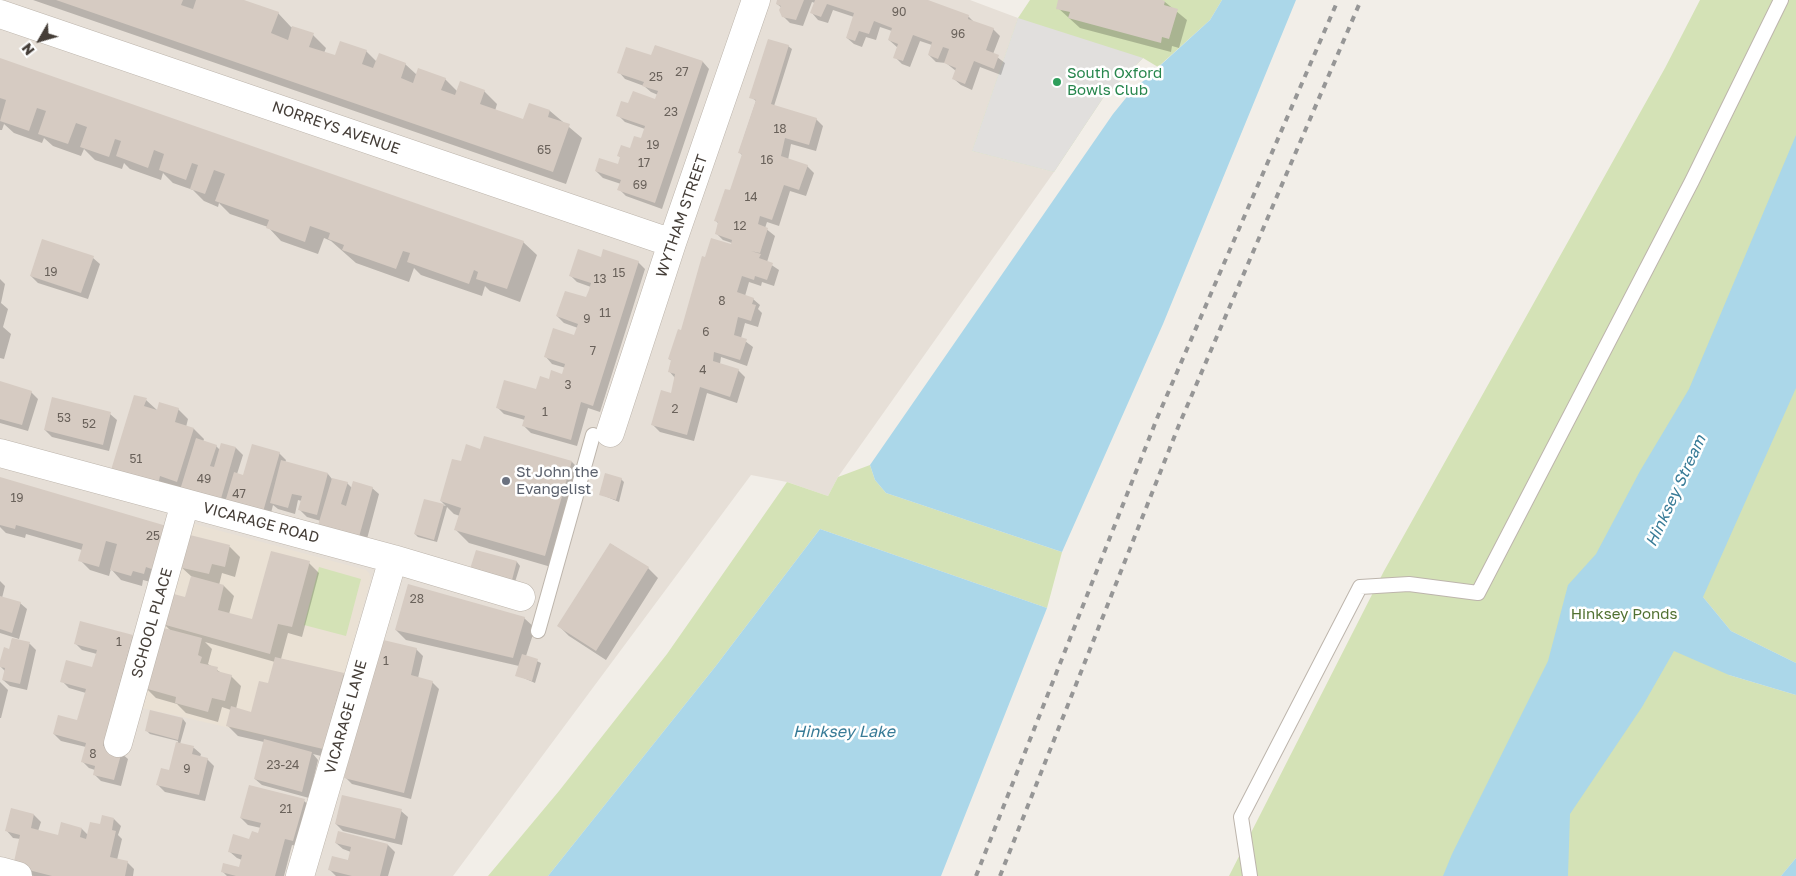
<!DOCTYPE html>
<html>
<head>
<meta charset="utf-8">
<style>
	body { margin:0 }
	#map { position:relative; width:1796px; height:876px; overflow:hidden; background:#f2eee8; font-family:"Golos Text",sans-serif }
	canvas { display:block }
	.north { position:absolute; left:15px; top:15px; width:50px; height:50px; -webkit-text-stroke:4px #fff; paint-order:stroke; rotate:232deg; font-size:14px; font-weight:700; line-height:20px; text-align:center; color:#453e38 }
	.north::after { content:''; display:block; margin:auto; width:18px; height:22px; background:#453e38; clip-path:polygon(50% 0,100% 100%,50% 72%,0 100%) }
</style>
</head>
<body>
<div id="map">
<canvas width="1796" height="876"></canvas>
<div class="north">N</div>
</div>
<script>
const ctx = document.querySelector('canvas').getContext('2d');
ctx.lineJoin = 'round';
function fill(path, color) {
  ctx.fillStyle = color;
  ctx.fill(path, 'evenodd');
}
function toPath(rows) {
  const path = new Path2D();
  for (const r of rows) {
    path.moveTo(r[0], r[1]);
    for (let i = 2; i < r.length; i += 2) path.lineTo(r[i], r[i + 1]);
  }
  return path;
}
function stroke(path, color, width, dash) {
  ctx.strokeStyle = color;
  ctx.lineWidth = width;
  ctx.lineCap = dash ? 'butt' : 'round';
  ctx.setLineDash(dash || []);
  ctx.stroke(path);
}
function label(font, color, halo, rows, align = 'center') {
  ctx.font = font + ' "Golos Text",sans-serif';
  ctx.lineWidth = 5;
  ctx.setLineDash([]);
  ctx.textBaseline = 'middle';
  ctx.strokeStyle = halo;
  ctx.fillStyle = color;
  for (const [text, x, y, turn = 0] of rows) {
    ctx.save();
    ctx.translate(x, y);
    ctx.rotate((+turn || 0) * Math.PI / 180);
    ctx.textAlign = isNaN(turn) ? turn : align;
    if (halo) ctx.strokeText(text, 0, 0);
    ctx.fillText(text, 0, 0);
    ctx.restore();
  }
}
fill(toPath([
	[0,0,970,0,1018,18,972,151,1054,172,838,477,828,496,787,482,751,475,453,876,0,876]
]), '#e6dfd7');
fill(toPath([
	[191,523,366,570,369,573,371,579,323,749,138,707]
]), '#eae1d4');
fill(toPath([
	[1030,0,1222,0,1210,20,1158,67,1143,58,1103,98,1054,172,972,151,1018,18],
	[1700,0,1796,0,1796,663,1731,631,1703,597,1729,675,1796,695,1796,858,1781,876,1229,876,1384,571,1665,68],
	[870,465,875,480,886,493,1062,552,1047,608,820,529,715,667,548,876,488,876,559,791,667,654,787,482,828,496,838,477],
	[319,567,361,579,346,636,304,625]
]), '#d4e2b6');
fill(toPath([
	[1018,18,1143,58,1103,98,1054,172,972,151]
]), '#e1dfdd');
fill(toPath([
	[1222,0,1296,0,1163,324,1062,552,886,493,875,480,870,465,1113,114,1130,93,1210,20],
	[1796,135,1796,388,1703,597,1731,631,1796,663,1796,695,1729,675,1674,651,1642,707,1570,814,1568,876,1443,876,1452,854,1548,661,1568,585,1596,554,1640,471,1689,389],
	[820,529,1047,608,941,876,548,876,715,667],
	[1796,858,1796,876,1781,876]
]), '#abd7e9');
fill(toPath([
	[33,0,241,0,278,13,291,27,313,35,326,48,324,53,336,57,366,51,377,62,405,64,417,75,445,79,458,92,484,91,497,104,495,111,524,121,530,105,550,111,582,138,566,184],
	[779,0,924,0,969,17,975,23,993,29,1000,36,993,54,1005,63,1001,75,980,67,972,90,961,85,954,79,956,71,946,63,936,62,929,55,932,45,920,41,910,67,902,64,895,57,898,48,889,40,892,31,880,27,876,40,866,37,862,47,854,44,847,38,854,17,833,10,828,23,818,20,812,13,815,3,812,2,803,26,790,23,783,16,782,8,777,4],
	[1060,0,1157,0,1165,2,1187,20,1179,48,1172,46,1171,52,1080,28,1058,8],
	[655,46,703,62,709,69,662,209,626,196,619,189,621,184,603,178,596,171,618,166,621,158,619,156,631,150,641,140,645,129,625,122,618,115,629,105,656,100,658,95,651,92,644,86,625,79,619,72,652,57],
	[788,46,792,49,774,106,816,119,823,126,816,151,791,144,788,160,807,166,814,173,806,196,790,191,779,226,767,222,765,228,775,236,767,262,779,270,774,286,762,282,761,286,749,282,745,296,753,299,760,305,758,309,762,313,758,327,745,323,741,338,753,347,747,366,721,357,720,364,738,370,745,377,737,403,707,393,694,441,660,432,653,425,672,394,675,378,669,371,672,361,669,359,682,331,738,245,723,240,716,233,719,224,716,221,730,192,743,156,739,152,756,101,751,97],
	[0,59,523,242,537,255,520,302,490,291,485,286,482,296,421,275,414,268,409,282,356,263,331,241,324,238,318,254,281,241,268,227,230,214,219,203,218,207,204,201,193,190,173,183,163,173,161,180,130,169,124,163,122,169,95,160,84,149,81,156,53,146,44,138,42,143,14,133,4,124,2,130,0,130],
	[93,258,100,264,88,299,38,283,31,276],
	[602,258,638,262,645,269,600,412,588,408,577,446,531,433,524,426,525,420,504,414,497,407,537,390,550,380,563,376,566,368,552,364,546,357,575,337,578,328,564,323,557,316,587,299,591,287,577,282,570,275],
	[0,279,5,284,1,303,8,309,3,327,11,334,4,359,0,358],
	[0,383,31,392,38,399,28,431,0,423],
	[146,400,158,411,178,409,188,419,186,427,194,429,204,439,203,442,216,446,220,450,222,444,236,448,243,455,237,474,244,476,279,453,286,460,285,463,328,474,332,479,347,483,352,488,372,488,379,494,364,550,321,521,307,517,300,510,302,501,298,500,295,514,278,509,273,505,268,525,112,469],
	[110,414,117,420,109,451,52,437,45,430],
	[485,437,572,462,585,475,558,569,469,543,456,530,460,516,454,514,447,507,437,542,418,537,415,534,425,500,446,506,441,501,462,463,481,450],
	[0,479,169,528,154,583,143,580,142,586,121,580,111,569,109,576,90,570,80,560,82,550,26,534,25,538,6,533,0,527],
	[621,479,624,482,619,502,600,494],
	[191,537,230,547,240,557,235,577,222,573,219,585,224,586,234,596,229,614,253,621,309,563,319,573,302,637,288,633,281,659,343,674,354,685,333,759,313,754,318,760,309,798,262,785,255,779,264,742,238,736,227,725,231,710,222,707,218,722,186,713,177,704,156,698,146,688,171,631,164,624,186,599,192,577,180,566,188,551],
	[205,642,275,662,269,685,252,714,236,709,241,686,231,676,223,674,208,664,212,649],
	[611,544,648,568,658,578,606,660,569,636,559,626],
	[477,551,517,562,520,566,515,582,475,571],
	[0,581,5,586,2,598,20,603,27,609,19,639,0,633],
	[524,618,535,628,526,656,541,663,535,683,517,675,519,666,406,640,396,630],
	[132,636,139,643,121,753,128,759,121,786,101,781,94,774,95,770,89,768,82,761,86,747,61,741,54,734,78,721,86,693,69,688,62,681,93,669,97,654,82,650,75,643],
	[12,639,30,644,36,650,27,690,10,686,3,680,5,671,0,666,10,650],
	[416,649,423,656,418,678,432,682,439,689,411,799,352,784,345,777],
	[0,682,8,690,1,718,0,718],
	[183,719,186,723,180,744,194,748,201,754,200,757,207,759,214,766,205,801,165,792,158,785,170,772,178,741,150,734,147,731],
	[304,801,311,807,300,847,292,845,284,876,227,876,222,871,240,869,242,860,237,858,230,852,259,835,261,828,248,825,241,818],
	[11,810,34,815,41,822,38,831,59,836,62,824,82,829,88,835,114,819,121,826,118,835,122,839,117,860,127,862,134,869,133,876,34,876,21,873,21,839,13,838,7,831],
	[401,811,408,817,402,845,343,831,336,824],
	[336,843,388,845,395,852,388,876,336,876,329,869,348,861,351,852,343,849]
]), '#0003');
fill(toPath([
	[56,0,183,0,181,5,193,9,196,0,244,0,279,12,271,33,288,40,292,26,314,33,309,47,335,55,340,41,367,50,362,64,373,68,379,53,406,63,401,78,413,83,418,68,446,78,441,90,455,95,460,81,485,90,480,104,523,119,529,103,550,110,548,117,570,124,553,172],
	[777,0,804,0,796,20,782,17,779,10,781,6,776,4],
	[815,0,928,0,969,15,968,19,994,28,986,50,999,55,994,69,974,61,965,84,952,79,956,68,944,63,949,49,943,47,938,59,928,55,932,42,913,35,903,61,893,58,898,44,888,40,892,28,874,21,869,34,859,31,855,41,846,38,854,13,827,4,821,17,810,13],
	[1058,0,1162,0,1165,1,1164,5,1178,9,1169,39,1162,37,1161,43,1068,18,1070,12,1056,9],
	[768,39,789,45,771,104,817,118,809,145,785,138,781,156,808,165,799,190,784,185,772,220,760,216,758,224,768,228,760,253,751,251,761,254,759,258,773,263,767,280,755,276,754,280,742,276,737,292,754,298,752,304,756,305,751,321,738,317,734,335,747,339,740,360,714,352,713,361,739,369,730,397,700,387,687,435,651,425,661,390,671,393,675,374,668,372,671,360,668,359,678,329,681,330,702,256,705,257,711,238,731,244,732,240,715,234,718,222,714,221,725,189,730,190,742,154,738,153,756,100,749,98],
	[655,45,703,61,655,203,617,190,621,180,595,171,599,158,618,164,620,157,617,156,621,145,630,148,634,136,641,138,645,126,616,116,621,101,628,103,633,91,655,99,658,91,642,86,644,82,617,73,626,47,651,55],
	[0,58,524,241,507,289,476,279,478,272,474,270,469,284,407,262,410,253,403,251,396,269,342,250,344,245,328,239,330,233,310,226,305,242,266,228,269,220,215,201,225,174,214,170,205,194,190,189,198,165,192,163,186,180,159,170,164,154,154,150,148,168,116,156,121,141,115,139,109,157,80,147,87,127,76,123,68,144,38,134,46,111,37,108,29,131,0,121,6,100,0,98],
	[42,239,94,256,81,293,30,276],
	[578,249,601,257,603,249,639,261,593,406,581,402,571,440,522,426,525,416,496,408,504,380,536,389,540,376,549,379,551,370,562,374,565,364,544,357,553,328,574,335,578,324,556,316,565,291,586,297,589,290,591,283,569,276],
	[0,381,32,391,22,425,0,419],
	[134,395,147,398,144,406,157,410,159,402,179,408,175,422,194,428,177,482,160,476,158,485,111,470],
	[52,397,111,412,103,445,44,430],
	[484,436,572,461,545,556,454,530,461,508,440,501,452,459,461,461,466,444,480,449],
	[196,438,217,445,210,466,214,467,221,443,236,447,220,502,180,490],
	[252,444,280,452,261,519,223,509,234,472,243,475],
	[281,460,328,473,317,515,298,510,302,496,292,494,288,508,270,503],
	[605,473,622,478,616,500,599,495],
	[0,477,170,527,157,571,146,567,144,574,133,571,131,576,110,570,117,544,106,541,99,567,78,561,83,544,16,525,15,529,0,525],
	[332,478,348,482,341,504,346,506,353,481,373,487,357,544,316,532],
	[424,499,444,504,434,540,414,534],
	[190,535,230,545,225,567,212,564,209,574,178,567,183,549,187,550],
	[610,543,649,567,596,651,557,626],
	[476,550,517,561,512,580,470,569],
	[271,551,310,561,292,627,278,624,270,654,162,624,170,593,185,597,191,576,224,585,218,610,252,619],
	[408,584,525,617,513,658,395,630],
	[0,596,21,602,12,633,0,629],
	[80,621,133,635,103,746,122,751,114,780,93,775,95,766,81,762,86,743,53,734,58,715,77,720,86,689,60,682,66,660,92,667,97,650,74,644],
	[160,627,202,638,198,655,202,657,200,663,218,667,217,671,232,675,225,701,212,698,208,712,175,703,176,697,144,688],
	[12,638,30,642,20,684,2,680,5,668,0,667,0,661,4,647,9,649],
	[379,639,417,648,411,675,433,681,404,793,344,778],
	[522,654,538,659,532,681,515,676],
	[275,657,344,673,323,749,226,726,231,706,251,712,259,681,268,683],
	[150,710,183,718,178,740,145,731],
	[264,739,312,752,302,792,254,779],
	[176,742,194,746,192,754,208,758,199,795,156,785,161,768,169,770],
	[249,785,305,799,293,841,285,839,275,876,236,876,221,872,223,863,239,867,242,855,228,852,233,834,249,839,252,831,258,833,261,823,240,818],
	[342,795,402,809,395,839,335,824],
	[11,808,34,814,31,828,58,835,61,822,82,828,80,837,86,839,90,822,100,824,102,815,114,818,112,830,116,831,110,857,128,861,125,876,52,876,13,866,20,835,5,831],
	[338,831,388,844,380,876,352,876,328,870,332,856,348,860,351,847,335,843]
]), '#d6cbc2');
const lane = toPath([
	[538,631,593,435],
	[1250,876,1241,817,1360,587,1409,584,1478,593,1692,181,1781,0]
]);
const street = toPath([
	[0,14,672,243],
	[610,433,672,243,756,0],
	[0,453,393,559,521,597],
	[118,743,185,503],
	[0,871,18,876],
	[300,876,393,559]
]);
stroke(lane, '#bdb5ac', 16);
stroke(street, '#bdb5ac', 29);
stroke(lane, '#fff', 14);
stroke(street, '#fff', 28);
stroke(toPath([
	[976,876,1158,416,1338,0],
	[1000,876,1179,425,1361,0]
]), '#969696', 4, [6, 6]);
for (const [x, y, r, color] of [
	[1057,82,5,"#2e9e5b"],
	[506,481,5,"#6b7280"]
]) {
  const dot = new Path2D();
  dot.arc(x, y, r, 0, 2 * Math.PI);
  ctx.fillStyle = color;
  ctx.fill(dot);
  stroke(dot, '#fff', 2);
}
label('12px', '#69615a', null, [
	["90",899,12],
	["96",958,34],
	["27",682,72],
	["25",656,77],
	["23",671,112],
	["18",780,129],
	["19",653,145],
	["65",544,150],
	["16",767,160],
	["17",644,163],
	["69",640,185],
	["14",751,197],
	["12",740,226],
	["19",51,272],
	["15",619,273],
	["13",600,279],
	["8",722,301],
	["11",605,313],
	["9",587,319],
	["6",706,332],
	["7",593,351],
	["4",703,370],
	["3",568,385],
	["2",675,409],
	["1",545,412],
	["53",64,418],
	["52",89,424],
	["51",136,459],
	["49",204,479],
	["47",239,494],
	["19",17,498],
	["25",153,536],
	["28",417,599],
	["1",119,642],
	["1",386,661],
	["8",93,754],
	["23-24",283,765],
	["9",187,769],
	["21",286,809]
]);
label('15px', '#27864d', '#fff', [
	["South Oxford",1067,73],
	["Bowls Club",1067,90]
], 'left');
label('15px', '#453e38', '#fff', [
	["NORREYS AVENUE",336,128,19],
	["WYTHAM STREET",682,216,-71],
	["VICARAGE ROAD",261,523,15],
	["SCHOOL PLACE",152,623,-74],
	["VICARAGE LANE",346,717,-74]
]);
label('15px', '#5b616d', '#fff', [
	["St John the",516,472],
	["Evangelist",516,489]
], 'left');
label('15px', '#517131', '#fff', [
	["Hinksey Ponds",1624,614]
]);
label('italic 16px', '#387b97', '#fff', [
	["Hinksey Stream",1676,491,-65],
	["Hinksey Lake",844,732]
]);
</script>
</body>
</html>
